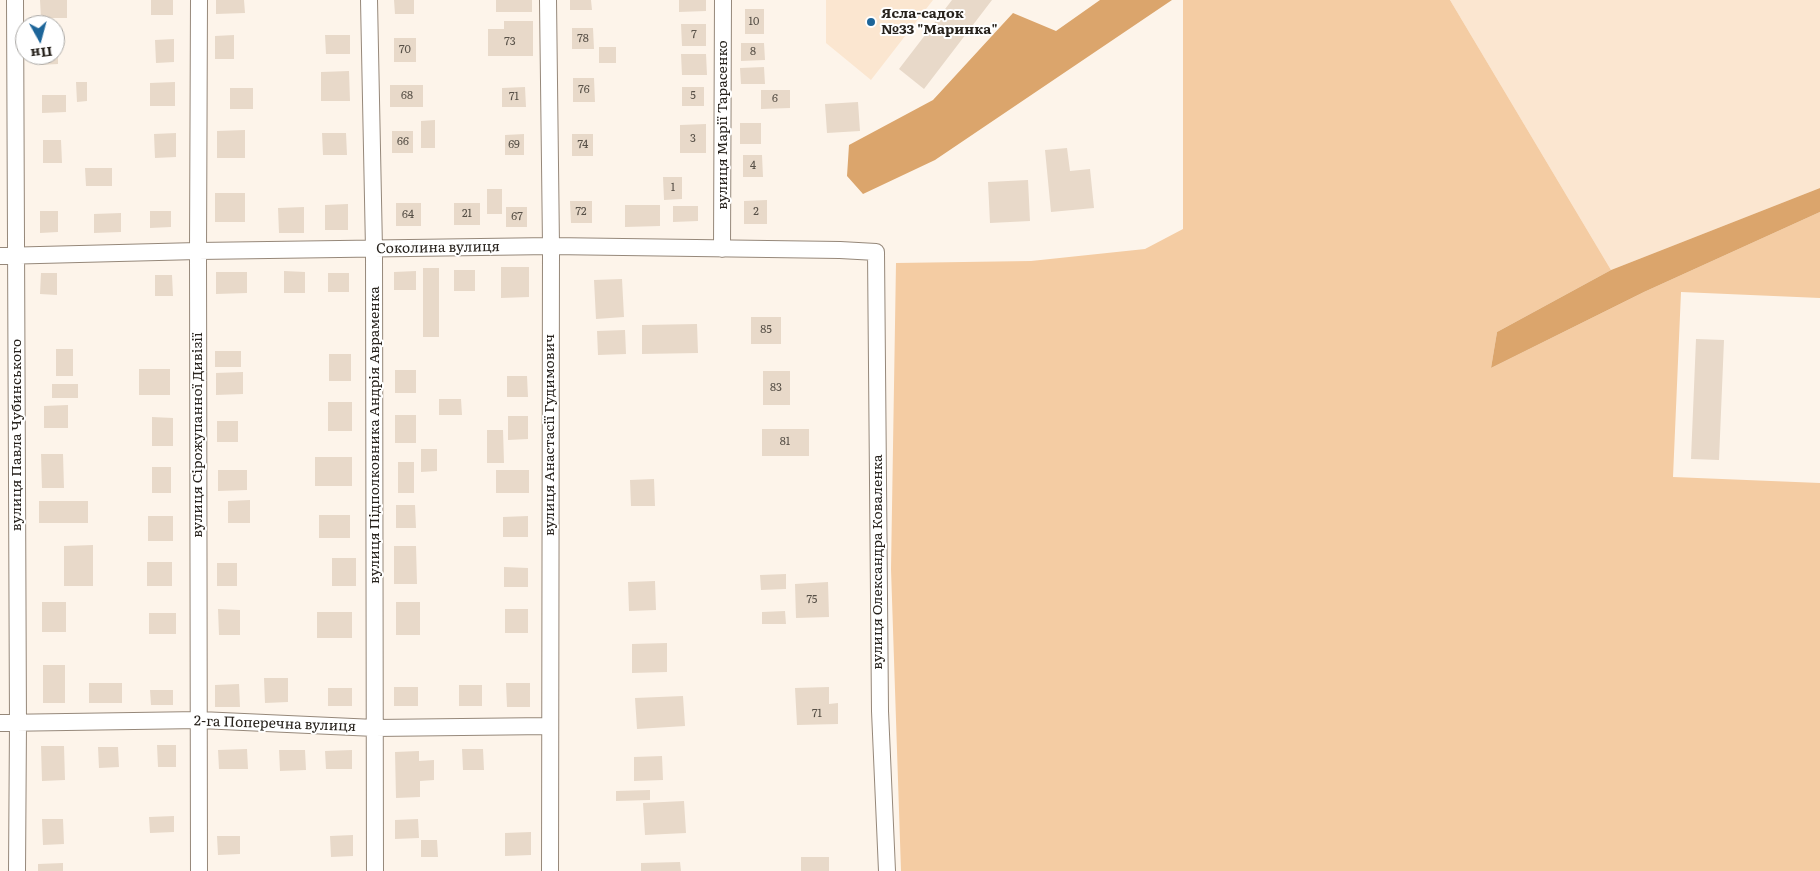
<!DOCTYPE html>
<html>
<head>
<meta charset="utf-8">
<style>
	body { margin:0 }
	#map { position:relative; width:1820px; height:871px; overflow:hidden; background:#fdf4ea; font-family:Literata,serif }
	canvas { display:block }
	.north { position:absolute; left:15px; top:15px; width:50px; height:50px; box-sizing:border-box; background:#fff; border:1px solid #a9a7a4; border-radius:50%; rotate:173deg; font-size:14px; font-weight:700; line-height:20px; text-align:center; color:#27221c }
	.north::after { content:''; display:block; margin:auto; width:18px; height:22px; background:#1d6599; clip-path:polygon(50% 0,100% 100%,50% 72%,0 100%) }
</style>
</head>
<body>
<div id="map">
<canvas width="1820" height="871"></canvas>
<div class="north">Пн</div>
</div>
<script>
const ctx = document.querySelector('canvas').getContext('2d');
ctx.lineJoin = 'round';
function fill(path, color) {
  ctx.fillStyle = color;
  ctx.fill(path, 'evenodd');
}
function toPath(rows) {
  const path = new Path2D();
  for (const r of rows) {
    path.moveTo(r[0], r[1]);
    for (let i = 2; i < r.length; i += 2) path.lineTo(r[i], r[i + 1]);
  }
  return path;
}
function stroke(path, color, width, dash) {
  ctx.strokeStyle = color;
  ctx.lineWidth = width;
  ctx.lineCap = dash ? 'butt' : 'round';
  ctx.setLineDash(dash || []);
  ctx.stroke(path);
}
function label(font, color, halo, rows, align = 'center') {
  ctx.font = font + ' Literata,serif';
  ctx.lineWidth = 4;
  ctx.setLineDash([]);
  ctx.textBaseline = 'middle';
  ctx.strokeStyle = halo;
  ctx.fillStyle = color;
  for (const [text, x, y, turn = 0] of rows) {
    ctx.save();
    ctx.translate(x, y);
    ctx.rotate((+turn || 0) * Math.PI / 180);
    ctx.textAlign = isNaN(turn) ? turn : align;
    if (halo) ctx.strokeText(text, 0, 0);
    ctx.fillText(text, 0, 0);
    ctx.restore();
  }
}
fill(toPath([
	[826,0,933,0,871,80,826,43],
	[1450,0,1820,0,1820,188,1611,270]
]), '#fbe6d0');
fill(toPath([
	[1183,0,1450,0,1611,270,1497,332,1491,368,1644,292,1820,212,1820,298,1681,292,1673,477,1820,483,1820,871,901,871,891,569,896,263,1031,261,1145,249,1183,229]
]), '#f4cca3');
fill(toPath([
	[1100,0,1172,0,935,160,863,194,847,176,849,145,933,100,1013,13,1056,31],
	[1820,188,1820,212,1644,292,1491,368,1497,332,1611,270]
]), '#dba56c');
fill(toPath([
	[40,0,67,0,67,18,41,18],
	[151,0,173,0,173,15,151,15],
	[216,0,244,0,245,13,216,14],
	[394,0,414,0,414,14,395,14],
	[496,0,532,0,532,12,496,12],
	[570,0,591,0,592,10,570,10],
	[679,0,706,0,706,11,679,12],
	[952,0,992,0,924,89,899,69],
	[745,9,764,9,764,34,745,34],
	[504,21,533,21,533,56,488,56,488,29,504,29],
	[681,24,706,24,706,46,682,46],
	[572,28,593,28,594,49,572,49],
	[234,35,234,59,215,59,215,36],
	[325,35,350,35,350,54,326,54],
	[394,38,416,38,416,62,394,62],
	[174,39,174,62,156,63,155,40],
	[55,43,58,43,58,64,39,65,39,55,55,55],
	[741,43,764,43,765,60,741,61],
	[599,47,616,47,616,63,599,63],
	[681,54,706,54,707,75,682,75],
	[764,67,765,84,741,84,740,68],
	[349,71,350,101,321,101,321,72],
	[573,78,594,78,595,102,573,102],
	[76,82,87,82,87,101,77,102],
	[175,82,175,106,150,106,150,83],
	[390,85,423,85,423,107,390,107],
	[525,87,526,107,502,107,502,88],
	[682,87,704,87,704,106,682,106],
	[230,88,253,88,253,109,230,109],
	[761,90,790,90,790,108,761,109],
	[42,95,66,95,66,112,42,113],
	[858,102,860,131,827,133,825,104],
	[435,120,435,148,421,148,421,121],
	[740,123,761,123,761,144,740,144],
	[706,124,706,153,680,153,680,125],
	[245,130,245,158,217,158,217,131],
	[392,131,413,131,413,153,392,153],
	[176,133,176,157,155,158,154,134],
	[322,133,346,133,347,155,323,155],
	[524,134,524,155,505,155,505,135],
	[572,134,593,134,593,156,572,156],
	[43,140,61,140,62,163,43,163],
	[1067,148,1070,171,1090,169,1094,208,1051,212,1045,150],
	[743,155,762,155,763,177,743,177],
	[85,168,112,168,112,186,86,186],
	[663,177,682,177,682,199,664,200],
	[1028,180,1030,221,990,223,988,182],
	[487,189,502,189,502,214,487,214],
	[215,193,245,193,245,222,215,222],
	[767,200,767,224,744,224,744,201],
	[570,201,592,201,592,223,571,223],
	[396,203,421,203,421,226,396,226],
	[454,203,480,203,480,225,454,225],
	[348,204,348,230,325,230,325,205],
	[625,205,660,205,660,226,625,227],
	[673,206,698,206,698,221,673,222],
	[304,207,304,233,279,233,278,208],
	[506,207,527,207,527,227,506,227],
	[40,211,58,211,58,232,40,233],
	[150,211,171,211,171,227,150,228],
	[121,213,121,232,94,233,94,214],
	[501,267,529,267,529,297,501,298],
	[423,268,439,268,439,337,423,337],
	[454,270,475,270,475,291,454,291],
	[284,271,305,272,305,293,284,293],
	[416,271,416,290,394,290,394,272],
	[216,272,247,272,247,293,216,294],
	[41,273,57,273,57,295,40,294],
	[328,273,349,273,349,292,328,292],
	[155,275,172,275,173,296,155,296],
	[622,279,624,317,596,319,594,280],
	[751,317,781,317,781,344,751,344],
	[697,324,698,353,642,354,642,325],
	[625,330,626,354,598,355,597,331],
	[1696,339,1724,340,1719,460,1691,459],
	[56,349,73,349,73,376,56,376],
	[215,351,241,351,241,367,215,367],
	[329,354,351,354,351,381,329,381],
	[139,369,170,369,170,395,139,395],
	[395,370,416,370,416,393,395,393],
	[763,371,790,371,790,405,763,405],
	[243,372,243,394,216,395,216,373],
	[507,376,527,376,528,397,507,397],
	[52,384,78,384,78,398,52,398],
	[439,399,461,399,462,415,439,415],
	[328,402,352,402,352,431,328,431],
	[68,405,68,428,44,428,44,406],
	[395,415,416,415,416,443,395,443],
	[508,416,528,416,528,439,508,440],
	[152,417,173,418,173,446,152,446],
	[217,421,238,421,238,442,217,442],
	[762,429,809,429,809,456,762,456],
	[487,430,503,430,504,463,487,463],
	[421,449,437,449,437,471,421,472],
	[41,454,63,454,64,488,42,488],
	[315,457,352,457,352,486,315,486],
	[398,462,414,462,414,493,398,493],
	[152,467,171,467,171,493,152,493],
	[218,470,247,470,247,490,218,491],
	[496,470,529,470,529,493,496,493],
	[654,479,655,506,631,506,630,480],
	[250,500,250,523,228,523,228,501],
	[39,501,88,501,88,523,39,523],
	[396,505,415,505,416,528,396,528],
	[319,515,350,515,350,538,319,538],
	[148,516,173,516,173,541,148,541],
	[528,516,528,537,503,537,503,517],
	[93,545,93,586,64,586,64,546],
	[394,546,416,546,417,584,394,584],
	[332,558,356,558,356,586,332,586],
	[147,562,172,562,172,586,147,586],
	[217,563,237,563,237,586,217,586],
	[504,567,528,568,528,587,504,587],
	[786,574,786,589,761,590,760,575],
	[655,581,656,610,629,611,628,582],
	[828,582,829,617,796,618,795,584],
	[42,602,66,602,66,632,42,632],
	[396,602,420,602,420,635,396,635],
	[218,609,240,610,240,635,219,635],
	[505,609,528,609,528,633,505,633],
	[785,611,786,624,762,624,762,612],
	[317,612,352,612,352,638,317,638],
	[149,613,176,613,176,634,149,634],
	[667,643,667,672,632,673,632,644],
	[43,665,65,665,65,703,43,703],
	[264,678,288,678,288,702,265,703],
	[89,683,122,683,122,703,89,703],
	[506,683,530,683,530,707,507,707],
	[239,684,240,707,215,707,215,685],
	[459,685,482,685,482,706,459,706],
	[394,687,418,687,418,706,394,706],
	[829,687,829,704,838,703,838,724,797,725,795,688],
	[328,688,352,688,352,706,328,706],
	[150,690,173,690,173,705,151,705],
	[683,696,685,726,637,729,635,698],
	[157,745,176,745,176,767,158,767],
	[41,746,64,746,65,780,42,781],
	[98,747,118,747,119,767,99,768],
	[247,749,248,769,219,769,218,750],
	[462,749,483,749,484,770,463,770],
	[279,750,305,750,306,770,280,771],
	[352,750,352,769,326,769,325,751],
	[419,751,419,761,434,760,434,780,420,781,420,797,396,798,395,752],
	[662,756,663,780,634,781,634,757],
	[650,790,650,800,616,801,616,791],
	[684,801,686,833,645,835,643,803],
	[174,816,174,832,150,833,149,817],
	[42,819,63,819,64,844,43,845],
	[418,819,419,838,395,839,395,820],
	[531,832,531,855,505,856,505,833],
	[353,835,353,856,331,857,330,836],
	[217,836,240,836,240,854,218,855],
	[421,840,437,840,438,857,421,857],
	[801,857,829,857,829,871,801,871],
	[680,862,681,871,641,871,641,863],
	[63,863,63,871,38,871,38,864]
]), '#e8d9c9');
const minor = toPath([
	[15,0,18,723,17,871],
	[199,0,198,251,199,871],
	[369,0,374,249,375,871],
	[548,0,551,246,550,871],
	[722,249,723,0],
	[0,256,198,251,551,246,840,250,876,252,880,711,887,871],
	[0,723,200,720,375,728,549,726]
]);
stroke(minor, '#96887a', 18);
stroke(minor, '#fff', 16);
for (const [x, y, r, color] of [
	[871,22,5,"#1d6599"]
]) {
  const dot = new Path2D();
  dot.arc(x, y, r, 0, 2 * Math.PI);
  ctx.fillStyle = color;
  ctx.fill(dot);
  stroke(dot, '#fff', 2);
}
label('11px', '#575047', null, [
	["10",754,22],
	["7",694,35],
	["78",583,39],
	["73",510,42],
	["70",405,50],
	["8",753,52],
	["76",584,90],
	["68",407,96],
	["5",693,96],
	["71",514,97],
	["6",775,99],
	["3",693,139],
	["66",403,142],
	["69",514,145],
	["74",583,145],
	["4",753,166],
	["1",673,188],
	["72",581,212],
	["2",756,212],
	["21",467,214],
	["64",408,215],
	["67",517,217],
	["85",766,330],
	["83",776,388],
	["81",785,442],
	["75",812,600],
	["71",817,714]
]);
label('bold 14px', '#27221c', '#fff', [
	["Ясла-садок",881,14],
	["№33 \"Маринка\"",881,30]
], 'left');
label('14px', '#27221c', '#fff', [
	["вулиця Марії Тарасенко",723,125,-90],
	["Соколина вулиця",438,248,-1],
	["вулиця Павла Чубинського",17,435,-90],
	["вулиця Сірожупанної Дивізії",198,435,-90],
	["вулиця Підполковника Андрія Авраменка",375,435,-90],
	["вулиця Анастасії Гудимович",550,435,-90],
	["вулиця Олександра Коваленка",878,562,-90],
	["2-га Поперечна вулиця",275,724,2]
]);
</script>
</body>
</html>
